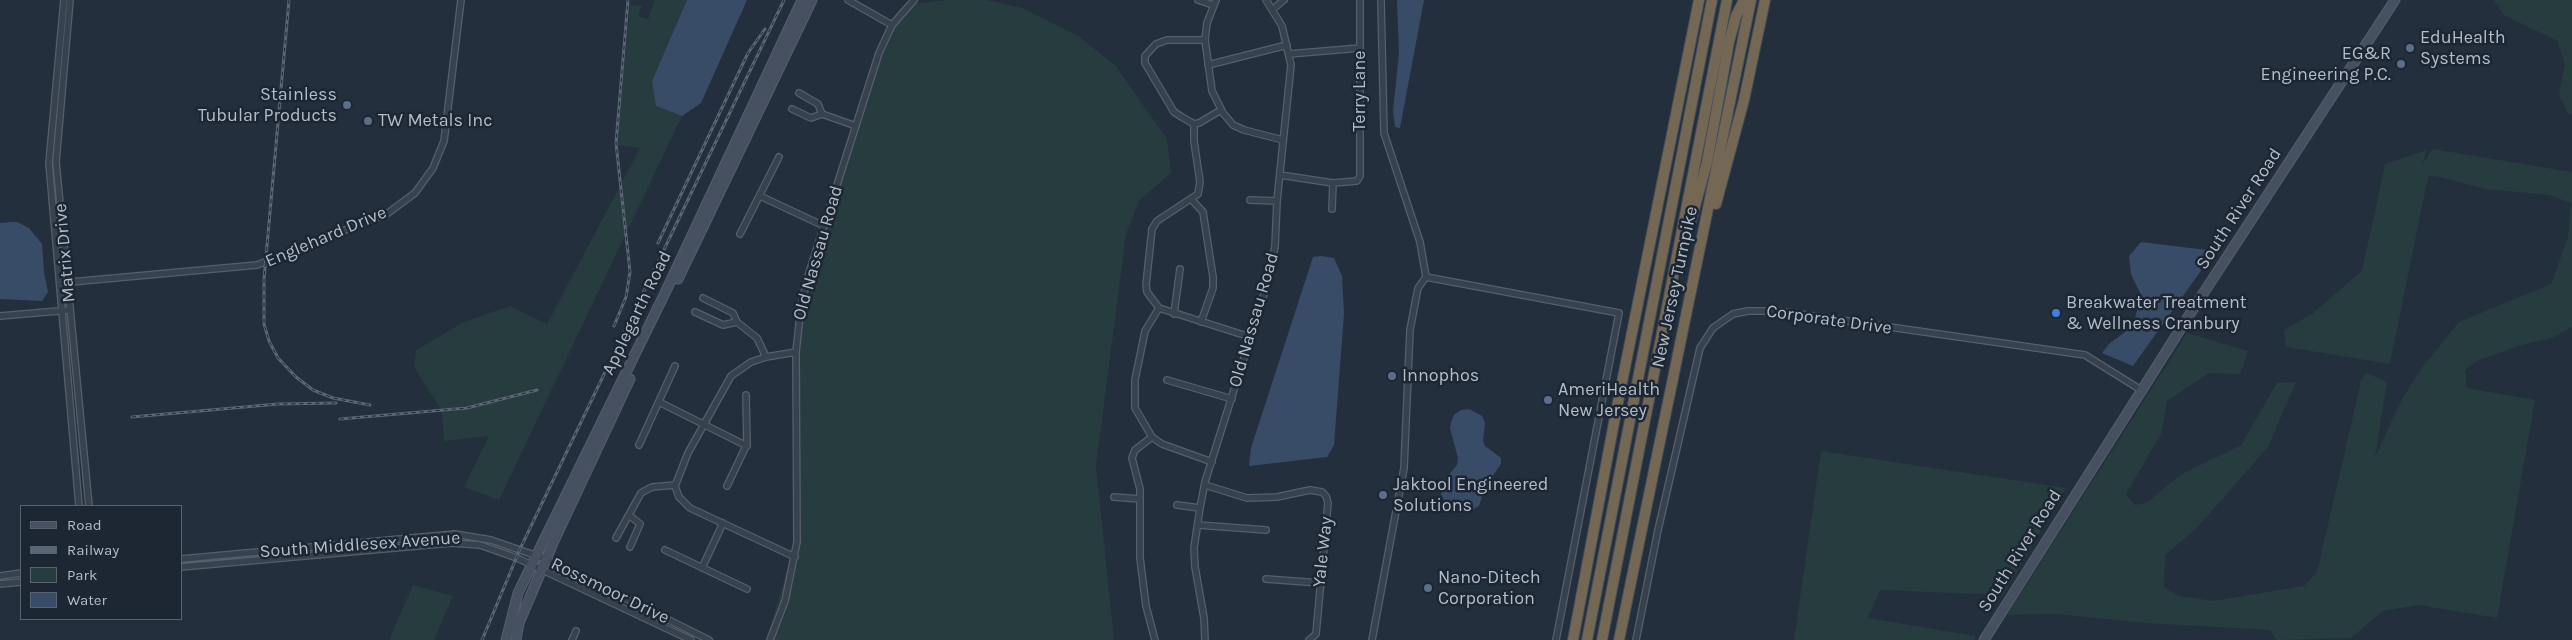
<!DOCTYPE html>
<html>
<head>
<meta charset="utf-8">
<style>
	body { margin:0 }
	#map { position:relative; width:2572px; height:640px; overflow:hidden; background:#242f3e; font-family:Karla,sans-serif }
	canvas { display:block }
	.legend { position:absolute; left:20px; top:505px; width:162px; height:115px; box-sizing:border-box; background:#1d2633; border:1px solid #59626f; margin:0; padding:6px 9px; list-style:none; font-size:15px; color:#b4bcc9 }
	.legend li { display:flex; align-items:center; gap:10px; height:25px }
	.legend b { width:25px; border:1px solid #59626f }
</style>
</head>
<body>
<div id="map">
<canvas width="2572" height="640"></canvas>
<ul class="legend">
<li><b style="height:6px;background:#465061"></b>Road</li>
<li><b style="height:6px;background:#5a6575"></b>Railway</li>
<li><b style="height:14px;background:#263c3f"></b>Park</li>
<li><b style="height:14px;background:#394c67"></b>Water</li>
</ul>
</div>
<script>
const ctx = document.querySelector('canvas').getContext('2d');
ctx.lineJoin = 'round';
function fill(path, color) {
  ctx.fillStyle = color;
  ctx.fill(path, 'evenodd');
}
function toPath(rows) {
  const path = new Path2D();
  for (const r of rows) {
    path.moveTo(r[0], r[1]);
    for (let i = 2; i < r.length; i += 2) path.lineTo(r[i], r[i + 1]);
  }
  return path;
}
function stroke(path, color, width, dash) {
  ctx.strokeStyle = color;
  ctx.lineWidth = width;
  ctx.lineCap = dash ? 'butt' : 'round';
  ctx.setLineDash(dash || []);
  ctx.stroke(path);
}
function label(font, color, halo, rows, align = 'center') {
  ctx.font = font + ' Karla,sans-serif';
  ctx.lineWidth = 5;
  ctx.setLineDash([]);
  ctx.textBaseline = 'middle';
  ctx.strokeStyle = halo;
  ctx.fillStyle = color;
  for (const [text, x, y, turn = 0] of rows) {
    ctx.save();
    ctx.translate(x, y);
    ctx.rotate((+turn || 0) * Math.PI / 180);
    ctx.textAlign = isNaN(turn) ? turn : align;
    if (halo) ctx.strokeText(text, 0, 0);
    ctx.fillText(text, 0, 0);
    ctx.restore();
  }
}
fill(toPath([
	[655,0,687,0,652,81,656,106,682,116,499,500,464,487,489,436,444,441,442,411,414,367,416,350,464,322,510,306,547,324,640,148,617,145,630,5,642,6,638,16,648,19],
	[946,0,987,0,1022,8,1078,36,1115,65,1167,139,1171,173,1139,201,1126,234,1096,466,1114,640,766,640,796,541,798,319,879,51,911,4],
	[2494,0,2572,0,2572,114,2568,114,2559,94,2565,64,2557,41,2504,15],
	[2433,149,2572,172,2572,327,2552,338,2518,346,2477,361,2465,370,2467,388,2535,400,2497,618,2418,605,2383,611,2351,638,2276,640,2270,630,2145,623,2056,614,2007,615,2187,333,2248,351,2240,374,2209,373,2167,401,2161,434,2126,494,2135,505,2146,503,2180,475,2241,445,2277,383,2296,382,2268,447,2196,529,2165,555,2164,587,2179,596,2214,601,2304,586,2317,572,2361,381,2366,372,2387,383,2375,457,2402,399,2424,365,2459,322,2551,284,2568,237,2571,203,2549,195,2486,189,2435,176,2428,177,2390,364,2286,347,2284,330,2312,314,2362,271,2385,164,2427,150,2422,164],
	[1821,451,2066,488,2003,595,1880,590,1868,618,1975,636,1974,640,1794,640],
	[413,585,453,596,434,640,389,640]
]), '#263c3f');
fill(toPath([
	[687,0,747,0,701,103,682,116,656,106,652,81],
	[1397,0,1424,0,1400,128,1395,127,1393,111,1399,53],
	[11,222,17,222,29,228,42,244,44,272,48,292,42,301,0,299,0,223],
	[2141,242,2215,251,2133,366,2102,353,2109,344,2133,326,2141,295,2131,274,2129,256],
	[1321,256,1334,258,1342,276,1344,314,1334,445,1327,457,1249,466,1251,448,1313,257],
	[1469,409,1482,416,1485,423,1483,441,1485,446,1501,458,1501,464,1485,487,1479,506,1472,510,1461,511,1446,504,1441,494,1443,482,1457,465,1458,458,1450,428,1451,422,1454,415,1461,410]
]), '#394c67');
const street = toPath([
	[64,0,49,163,79,506],
	[70,0,56,162,89,506],
	[848,0,892,25],
	[1198,0,1213,5],
	[1216,0,1207,23,1205,40,1212,91,1223,113,1233,125,1244,130,1283,140],
	[1381,0,1384,133,1420,242,1426,277,1619,313,1556,640],
	[1273,9,1284,0],
	[1205,40,1167,40,1156,44,1145,56,1145,63,1174,112,1182,117,1194,124,1199,123,1221,110],
	[1289,54,1360,48],
	[1208,65,1287,45],
	[799,93,818,104,822,114,856,126],
	[792,109,811,118,822,114],
	[1194,124,1194,141,1200,182,1198,194,1157,221,1152,229,1146,285,1147,292,1159,308,1250,337],
	[1280,175,1333,183,1357,181,1360,176,1360,0],
	[760,196,824,226],
	[1192,200,1203,212,1213,277,1213,288,1201,322],
	[1250,200,1277,201],
	[1332,209,1333,183],
	[740,234,779,157],
	[60,283,257,265,388,213,415,193,433,168,444,141,461,0],
	[703,298,733,313,737,322,757,338,766,357],
	[1159,308,1145,331,1135,380,1135,408,1152,437,1162,444,1212,462],
	[695,312,723,325,737,322],
	[1174,314,1180,269],
	[0,316,70,310],
	[1167,380,1232,399],
	[659,402,747,446],
	[1152,437,1135,450,1132,458,1140,489,1140,558,1146,606,1155,640],
	[639,445,675,366],
	[1205,485,1247,498,1277,497,1310,490,1322,492,1326,496,1328,503,1316,634,1309,640],
	[727,486,747,444,746,395],
	[1114,497,1140,499],
	[1177,505,1200,508],
	[629,515,640,524,630,547],
	[1198,525,1266,530],
	[616,538,641,493,652,487,675,485],
	[665,550,747,589],
	[795,557,690,508,679,497,675,486,688,453,731,376,751,362,766,357,796,352],
	[181,559,455,534,491,540,546,559,709,640],
	[181,567,451,543,480,545,517,558,691,640],
	[702,568,723,523],
	[0,576,21,573],
	[1266,579,1320,583],
	[0,584,21,582],
	[572,640,576,631],
	[770,640,785,601,797,542,796,352,801,306,808,276,879,53,892,25,914,0],
	[1205,640,1204,618,1195,567,1194,548,1200,508,1205,482,1265,291,1275,247,1277,201,1291,65,1282,26,1266,0],
	[1372,640,1404,468,1410,330,1418,288,1426,277],
	[1636,640,1658,530,1700,348,1713,328,1733,314,1748,311,1778,311,2085,355,2141,390]
]);
const secondary = toPath([
	[678,279,812,0],
	[506,640,518,593,665,293,802,0],
	[516,640,519,623,553,543,630,379],
	[1984,640,2195,306,2395,0]
]);
const highway = toPath([
	[1716,204,1744,100,1765,0],
	[1691,221,1707,162,1729,42,1736,16,1744,0],
	[1573,640,1616,412,1699,0],
	[1587,640,1712,0],
	[1602,640,1727,0],
	[1619,640,1751,0]
]);
stroke(street, '#565f6c', 8);
stroke(secondary, '#565f6c', 11);
stroke(highway, '#434c59', 12);
stroke(street, '#38414e', 5.5);
stroke(secondary, '#465061', 9);
stroke(highway, '#746855', 10);
const rail = toPath([
	[289,0,264,279,264,324,269,341,278,358,296,377,313,390,333,398,370,405],
	[658,243,748,53,765,29],
	[614,326,626,297,630,272,616,143,628,0],
	[132,417,278,404,336,403],
	[340,419,467,408,537,390],
	[482,640,520,549,784,0]
]);
stroke(rail, '#5a6575', 3);
stroke(rail, '#1d2633', 1, [4]);
for (const [x, y, r, color] of [
	[2410,48,5,"#5c6f8a"],
	[2401,64,5,"#5c6f8a"],
	[347,105,5,"#5c6f8a"],
	[368,121,5,"#5c6f8a"],
	[2056,313,5,"#3f7fe0"],
	[1392,376,5,"#5c6f8a"],
	[1548,400,5,"#5c6f8a"],
	[1383,495,5,"#5c6f8a"],
	[1428,588,5,"#5c6f8a"]
]) {
  const dot = new Path2D();
  dot.arc(x, y, r, 0, 2 * Math.PI);
  ctx.fillStyle = color;
  ctx.fill(dot);
  stroke(dot, '#1d2633', 2);
}
label('18px', '#b4bcc9', '#1d2633', [
	["EduHealth",2420,38],
	["Systems",2420,59],
	["EG&R",2391,54,"right"],
	["Engineering P.C.",2391,75,"right"],
	["Stainless",337,95,"right"],
	["Tubular Products",337,116,"right"],
	["TW Metals Inc",378,121],
	["Breakwater Treatment",2066,303],
	["& Wellness Cranbury",2066,324],
	["Innophos",1402,376],
	["AmeriHealth",1558,390],
	["New Jersey",1558,411],
	["Jaktool Engineered",1393,485],
	["Solutions",1393,506],
	["Nano-Ditech",1438,578],
	["Corporation",1438,599]
], 'left');
label('18px', '#b4bcc9', '#1d2633', [
	["Terry Lane",1360,91,-90],
	["South River Road",2239,209,-57],
	["Englehard Drive",326,237,-23],
	["Matrix Drive",65,253,-95],
	["Old Nassau Road",818,253,-74],
	["New Jersey Turnpike",1675,287,-78],
	["Applegarth Road",637,313,-64],
	["Old Nassau Road",1254,320,-74],
	["Corporate Drive",1829,320,8],
	["South Middlesex Avenue",360,545,-4],
	["South River Road",2020,551,-58],
	["Yale Way",1323,552,-84],
	["Rossmoor Drive",610,591,26]
]);
</script>
</body>
</html>
